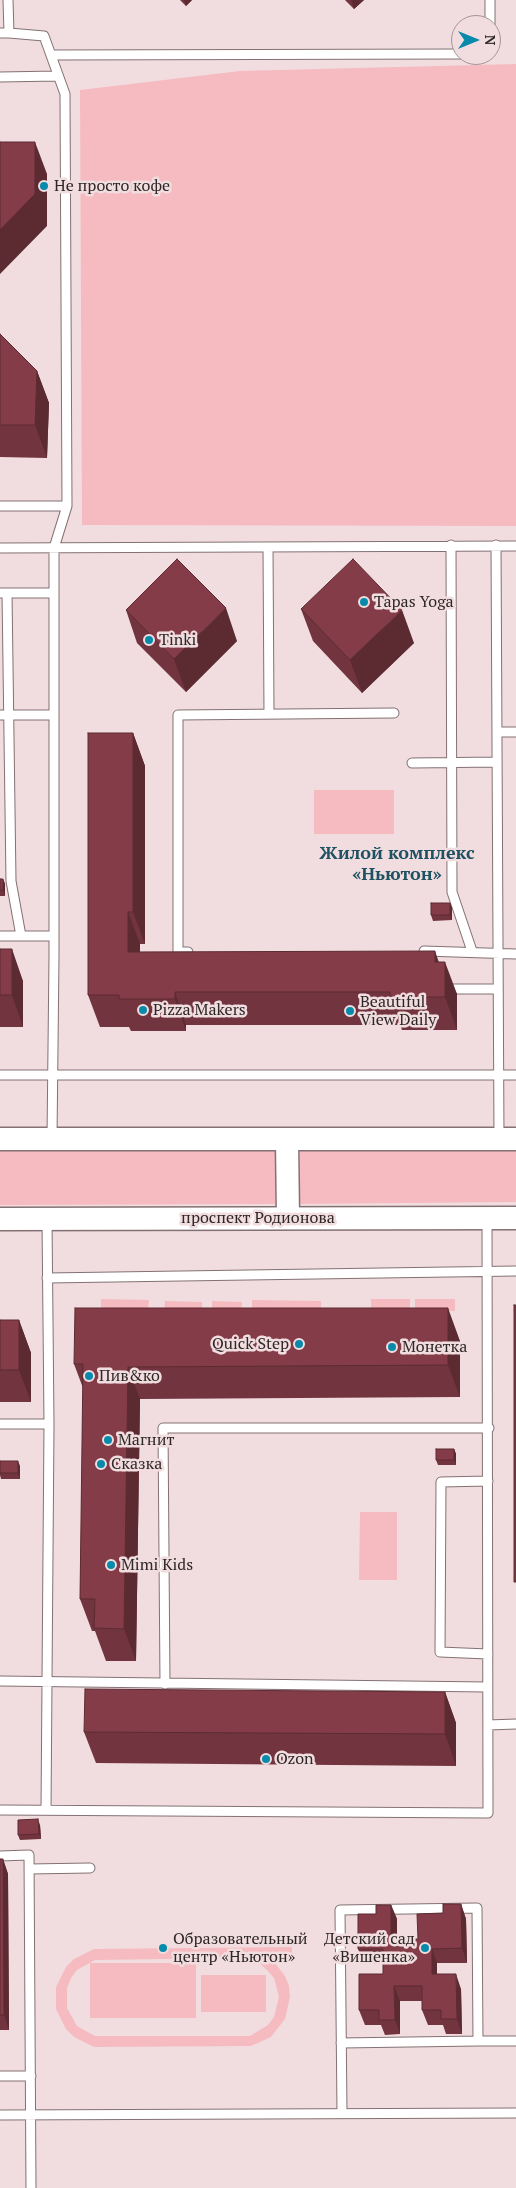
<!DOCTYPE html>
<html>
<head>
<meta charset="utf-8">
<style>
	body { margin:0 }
	#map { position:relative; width:516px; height:2188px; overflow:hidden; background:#f1dddf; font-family:"PT Serif",serif }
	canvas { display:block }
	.north { position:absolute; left:451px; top:15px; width:50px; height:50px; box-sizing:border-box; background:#f1dddf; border:1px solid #a39495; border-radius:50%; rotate:90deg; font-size:14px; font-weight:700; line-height:20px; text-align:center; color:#2e2727 }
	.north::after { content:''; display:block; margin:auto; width:18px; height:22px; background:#088bab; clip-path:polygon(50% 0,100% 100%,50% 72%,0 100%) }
</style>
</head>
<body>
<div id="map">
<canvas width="516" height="2188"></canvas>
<div class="north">N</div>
</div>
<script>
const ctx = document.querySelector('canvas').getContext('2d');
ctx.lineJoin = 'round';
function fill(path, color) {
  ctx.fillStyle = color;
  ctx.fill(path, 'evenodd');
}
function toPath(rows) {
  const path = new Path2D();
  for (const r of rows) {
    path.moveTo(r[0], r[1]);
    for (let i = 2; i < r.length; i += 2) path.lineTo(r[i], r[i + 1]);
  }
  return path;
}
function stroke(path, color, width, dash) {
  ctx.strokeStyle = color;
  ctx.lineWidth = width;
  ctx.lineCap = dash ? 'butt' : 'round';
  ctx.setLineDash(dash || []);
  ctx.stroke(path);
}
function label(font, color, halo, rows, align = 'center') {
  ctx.font = font + ' "PT Serif",serif';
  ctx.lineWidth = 5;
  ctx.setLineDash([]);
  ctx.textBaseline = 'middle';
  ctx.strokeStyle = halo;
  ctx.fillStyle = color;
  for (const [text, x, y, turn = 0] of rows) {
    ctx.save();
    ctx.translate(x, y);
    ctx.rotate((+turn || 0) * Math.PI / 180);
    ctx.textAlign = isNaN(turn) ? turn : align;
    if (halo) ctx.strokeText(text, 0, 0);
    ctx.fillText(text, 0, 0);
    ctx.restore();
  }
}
fill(toPath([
	[516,64,516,526,82,525,80,90,240,71],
	[314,790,394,790,394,834,314,834],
	[275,1149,275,1204,0,1205,0,1150],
	[300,1149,516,1149,516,1202,300,1204],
	[101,1299,149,1300,148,1311,101,1311],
	[371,1299,410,1299,410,1311,371,1312],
	[415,1299,455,1299,455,1311,415,1311],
	[252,1300,321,1301,321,1313,252,1313],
	[165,1301,202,1302,202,1313,164,1312],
	[212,1301,242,1302,241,1313,212,1313],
	[360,1512,397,1512,397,1580,359,1580],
	[292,1947,292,1958,272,1959,285,1976,289,1986,290,1997,285,2019,271,2037,251,2046,94,2047,74,2037,66,2029,56,2009,56,1987,66,1967,74,1959,94,1949],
	[239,1958,259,1963,267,1970,274,1978,279,1997,274,2017,268,2025,250,2036,95,2036,77,2026,67,2008,67,1988,71,1978,77,1970,95,1960],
	[90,1963,196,1963,196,2018,90,2018],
	[201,1975,266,1975,266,2012,201,2012]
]), '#f5bbc0');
const service = toPath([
	[490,25,490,0],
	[0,33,9,33,8,0],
	[9,33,44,36,65,94,67,506,54,548,54,956,52,1139],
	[51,55,461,54],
	[0,77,58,76],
	[0,506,67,506],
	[451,545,452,892,472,951],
	[496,545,499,1138],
	[268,547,269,714],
	[0,548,516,546],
	[0,593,54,593],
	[7,593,11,881,21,936],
	[0,715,53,715],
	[497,732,516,732],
	[412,763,497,762],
	[0,936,54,936],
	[424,951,516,954],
	[188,952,178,952,178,715,394,713],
	[451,989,498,989],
	[0,1075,516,1075],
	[47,1278,516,1271],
	[0,1424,49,1424],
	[488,1654,440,1652,441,1482,488,1481],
	[0,1681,487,1687],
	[165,1684,163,1428,489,1428],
	[488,1725,516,1724],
	[0,1810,488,1813,487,1219],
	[46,1810,49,1424,47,1220],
	[0,1856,29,1855,31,2188],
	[29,1869,90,1868],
	[341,2043,478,2041],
	[0,2076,31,2076],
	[342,2113,340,1910,477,1908,478,2041,516,2041],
	[0,2115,516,2113]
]);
const tertiary = toPath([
	[0,1139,516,1139],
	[287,1139,288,1218],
	[0,1219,516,1218]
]);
stroke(service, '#837173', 11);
stroke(tertiary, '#837173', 25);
stroke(service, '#fff', 9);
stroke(tertiary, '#fff', 22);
fill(toPath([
	[180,0,192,0,186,6],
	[345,0,364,0,354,9],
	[0,334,37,371,49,403,47,458,0,457],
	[301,609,414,643,362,693,313,641],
	[126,610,237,641,186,692,137,643],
	[133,733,145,766,145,944,140,944,140,952,439,962,457,994,457,1030,402,1030,400,1025,186,1025,186,1031,131,1031,129,1027,100,1027,88,995],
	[0,879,3,879,5,884,5,896,0,896],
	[450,903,452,908,452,920,433,921,431,915],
	[0,949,23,981,23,1027,0,1027],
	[0,1320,19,1320,31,1353,31,1402,0,1402],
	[460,1341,460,1397,140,1399,136,1661,106,1661,95,1631,92,1631,80,1599,83,1388,74,1364],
	[454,1449,456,1454,456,1465,438,1465,436,1460],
	[0,1461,20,1466,20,1479,1,1479,0,1475],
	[445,1692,456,1723,456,1766,96,1763,84,1732],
	[40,1825,41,1839,20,1840,18,1835],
	[0,1859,3,1859,8,1874,9,2030,0,2030],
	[461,1904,466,1919,467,1963,437,1963,437,1974,461,1989,462,2034,446,2034,443,2025,428,2025,422,2010,422,2001,400,2001,400,2034,385,2035,381,2025,365,2025,359,2010,383,1974,383,1964,364,1964,358,1949,376,1914,391,1905,397,1919,397,1939,418,1939,443,1913]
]), '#72343e');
fill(toPath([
	[184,0,192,0,186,6],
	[351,0,364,0,354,9],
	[35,142,47,174,47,226,0,274,0,230],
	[37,371,49,403,47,458,35,425],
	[226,608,237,641,186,692,174,659],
	[402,610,414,643,362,693,350,660],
	[133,733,145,766,145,944,133,912],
	[3,879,5,884,5,896,3,890],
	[450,903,452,908,452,920,450,915],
	[128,912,140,944,140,984,128,952],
	[12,949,23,981,23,1027,12,995],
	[435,951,445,980,445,962,457,994,457,1030,445,997,435,962],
	[175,992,186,1025,186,1031,175,999],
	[448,1308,460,1341,460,1397,448,1365],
	[19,1320,31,1353,31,1402,19,1370],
	[128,1367,140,1399,136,1661,124,1629],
	[454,1449,456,1454,456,1465,454,1460],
	[18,1461,20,1466,20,1479,18,1473],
	[445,1692,456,1723,456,1766,445,1734],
	[38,1819,40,1825,41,1839,39,1834],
	[3,1859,8,1874,9,2030,4,2015],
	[461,1904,466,1919,467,1963,462,1948],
	[391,1905,397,1919,397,1954,391,1939],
	[432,1949,437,1963,437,1989,432,1974],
	[456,1974,461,1989,462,2034,457,2019],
	[394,1986,400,2001,400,2034,395,2020]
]), '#5c2b32');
const building = toPath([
	[0,142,35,142,35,194,0,230,0,142],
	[0,334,37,371,35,425,0,425,0,334],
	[177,559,226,608,174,659,126,610,177,559],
	[353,559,402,610,350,660,301,609,353,559],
	[88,733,133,733,133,912,128,912,128,952,435,951,435,962,445,962,445,997,390,997,390,992,175,992,175,999,119,999,119,995,88,995,88,733],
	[0,879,3,879,3,890,0,890,0,879],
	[431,903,450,903,450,915,431,915,431,903],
	[0,949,12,949,12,995,0,995,0,949],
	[514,1305,516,1305,516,1582,514,1582,514,1305],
	[75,1308,448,1308,448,1365,128,1367,124,1629,94,1628,95,1599,80,1599,83,1364,74,1364,75,1308],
	[0,1320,19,1320,19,1370,0,1370,0,1320],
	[436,1449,454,1449,454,1460,436,1460,436,1449],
	[0,1461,18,1461,18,1473,0,1473,0,1461],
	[85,1689,445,1692,445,1734,84,1732,85,1689],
	[38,1819,39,1834,18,1835,18,1820,38,1819],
	[0,1859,3,1859,4,2015,0,2015,0,1859],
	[443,1904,461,1904,462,1948,432,1949,432,1974,456,1974,457,2019,441,2019,441,2010,422,2010,422,1986,394,1986,395,2020,379,2020,379,2010,359,2010,359,1974,383,1974,383,1949,358,1949,358,1914,376,1914,376,1905,391,1905,391,1939,418,1939,417,1914,443,1913,443,1904]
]);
fill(building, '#843d48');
stroke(building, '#5c2b32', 1);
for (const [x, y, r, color] of [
	[44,186,5,"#088bab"],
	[364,602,5,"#088bab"],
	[149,640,5,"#088bab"],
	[143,1010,5,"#088bab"],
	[350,1011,5,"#088bab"],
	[299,1344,5,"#088bab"],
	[392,1347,5,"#088bab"],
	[89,1376,5,"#088bab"],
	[108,1440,5,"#088bab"],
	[101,1464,5,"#088bab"],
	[111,1565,5,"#088bab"],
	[266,1759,5,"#088bab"],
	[163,1948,5,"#088bab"],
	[425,1948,5,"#088bab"]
]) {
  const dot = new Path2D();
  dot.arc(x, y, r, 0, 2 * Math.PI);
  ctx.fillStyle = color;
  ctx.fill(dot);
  stroke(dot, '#f1dddf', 2);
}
label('16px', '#2e2727', '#f1dddf', [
	["Не просто кофе",54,186],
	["Tapas Yoga",374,602],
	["Tinki",159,640],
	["Beautiful",360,1002],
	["View Daily",360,1020],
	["Pizza Makers",153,1010],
	["Quick Step",289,1344,"right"],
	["Монетка",402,1347],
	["Пив&ко",99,1376],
	["Магнит",118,1440],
	["Сказка",111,1464],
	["Mimi Kids",121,1565],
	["Ozon",276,1759],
	["Образовательный",173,1939],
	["центр «Ньютон»",173,1957],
	["Детский сад",415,1939,"right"],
	["«Вишенка»",415,1957,"right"]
], 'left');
label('16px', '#2e2727', '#f1dddf', [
	["проспект Родионова",258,1218]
]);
label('bold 18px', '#1e5161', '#f1dddf', [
	["Жилой комплекс",397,854],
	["«Ньютон»",397,875]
]);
</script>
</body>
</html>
